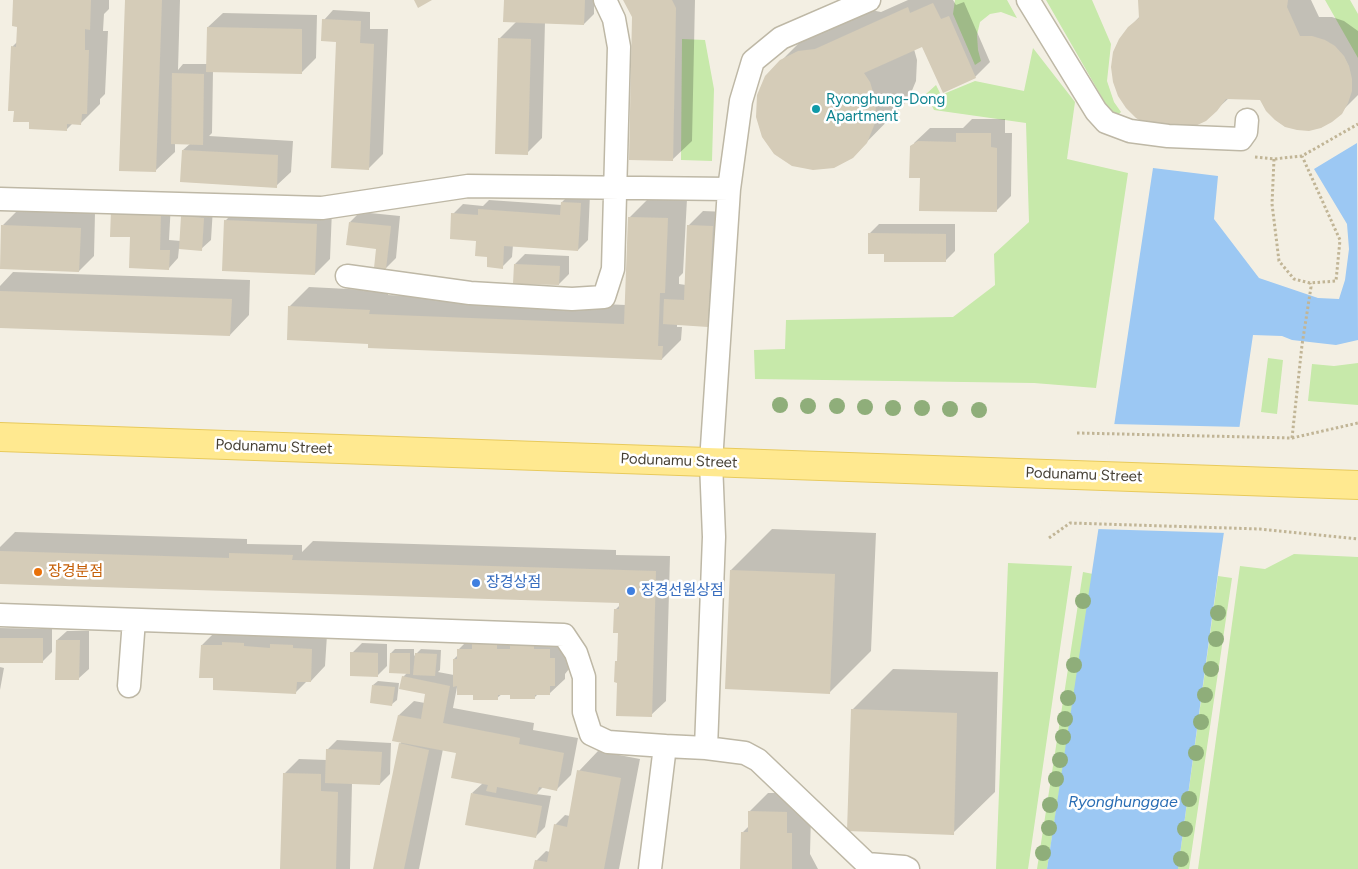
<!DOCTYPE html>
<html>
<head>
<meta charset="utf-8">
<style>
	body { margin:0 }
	canvas { display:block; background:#f3efe3 }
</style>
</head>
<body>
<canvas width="1358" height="869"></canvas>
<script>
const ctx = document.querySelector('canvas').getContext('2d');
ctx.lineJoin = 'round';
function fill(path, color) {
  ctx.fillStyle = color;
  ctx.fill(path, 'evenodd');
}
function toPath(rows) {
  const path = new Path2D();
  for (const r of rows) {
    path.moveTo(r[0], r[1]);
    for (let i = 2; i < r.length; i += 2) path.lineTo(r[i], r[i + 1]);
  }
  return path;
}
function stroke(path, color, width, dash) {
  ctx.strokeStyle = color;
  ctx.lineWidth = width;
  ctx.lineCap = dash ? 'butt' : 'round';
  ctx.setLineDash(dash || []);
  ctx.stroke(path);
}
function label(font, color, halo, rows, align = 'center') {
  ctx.font = font + ' Figtree,"Noto Sans KR",sans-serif';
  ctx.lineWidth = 5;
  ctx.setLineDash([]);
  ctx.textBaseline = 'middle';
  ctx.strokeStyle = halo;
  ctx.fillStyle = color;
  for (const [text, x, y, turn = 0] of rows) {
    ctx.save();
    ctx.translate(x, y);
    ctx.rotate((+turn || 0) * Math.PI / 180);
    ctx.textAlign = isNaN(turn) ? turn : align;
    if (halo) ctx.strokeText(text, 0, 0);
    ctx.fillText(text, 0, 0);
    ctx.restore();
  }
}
fill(toPath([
	[955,0,1007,0,1017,18,1001,12,990,14,980,22,977,35,978,50,981,61,975,65,953,14],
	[1046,0,1092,0,1111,44,1107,81,1114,102,1121,112,1117,116,1108,108],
	[1325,0,1350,0,1358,14,1358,58],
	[682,39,705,40,714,89,712,161,681,160],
	[1033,48,1075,102,1067,159,1128,173,1096,388,1034,383,755,379,754,350,785,349,786,320,953,317,995,285,994,254,1029,222,1026,123,934,110,926,94,936,85,941,95,975,81,1024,91],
	[1268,358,1283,360,1277,414,1261,412],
	[1358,363,1358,405,1308,401,1312,364,1334,366],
	[1294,554,1358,557,1358,869,1198,869,1240,566,1265,569],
	[1008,563,1072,566,1028,869,996,869],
	[1083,572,1093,574,1047,869,1037,869],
	[1218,576,1232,578,1189,869,1178,869]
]), '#c7e9aa');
fill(toPath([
	[1357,143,1358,340,1336,345,1292,340,1282,336,1253,335,1219,566,1178,869,1047,869,1153,168,1218,176,1214,219,1259,278,1318,298,1339,299,1345,280,1349,249,1347,224,1314,169]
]), '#9cc8f3');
fill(toPath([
	[1112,424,1243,427,1227,533,1097,529]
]), '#f3efe3');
fill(toPath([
	[14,0,109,0,109,9,104,14,103,31,108,31,105,94,100,99,100,104,81,123,73,123,66,130,31,121,12,47,18,41,18,25],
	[126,0,180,0,178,70,183,64,207,64,208,27,223,13,317,15,316,58,301,73,213,71,212,133,209,136,293,141,291,172,276,186,183,150,191,143,175,143,175,152,155,171],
	[505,0,594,0,594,14,584,24,545,22,542,138,527,153,500,38,517,21],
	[624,0,695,0,692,141,672,160,633,16],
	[908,0,953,0,956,5,964,2,990,62,975,77,923,46,914,49,917,60,916,81,908,100,852,157,781,61,823,19,861,8,881,12],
	[1140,0,1311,0,1319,17,1332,17,1344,21,1358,31,1358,95,1332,121,1261,98,1229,98,1216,110,1129,28,1140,16],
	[333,10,370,12,370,29,388,29,383,154,368,169,337,43,324,20],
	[972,119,1005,119,1005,133,1012,133,1011,196,996,211,921,176,914,143,930,128,963,128],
	[572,192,590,194,588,240,578,250,513,245,512,257,502,267,488,256,477,240,453,214,463,204,483,206,489,200,562,205,562,202],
	[649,198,687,199,683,273,679,277,679,284,686,285,689,225,703,211,727,212,722,311,708,325,677,324,677,327,682,327,681,340,662,359,369,343,289,307,309,287,388,291,388,295,626,305,630,217],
	[171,203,169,240,181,241,182,217,192,207,213,208,211,240,201,249,179,248,178,258,169,268,132,234],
	[240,206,332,210,330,259,315,274,225,221],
	[17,211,95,213,94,256,79,271,3,225],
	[360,212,400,216,396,258,386,268,377,247,350,222],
	[879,224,955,224,955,251,945,261,869,234],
	[525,254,569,256,569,274,559,284,515,264],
	[13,272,250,280,249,315,230,335,0,327,0,286],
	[772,529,876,533,871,651,830,692,731,570],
	[15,532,247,539,247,544,302,545,302,552,313,541,616,550,616,555,670,556,666,701,651,715,618,681,616,662,619,659,620,632,615,610,620,605,621,601,0,583,0,547],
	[0,628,52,629,52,652,42,662,0,662],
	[217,630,327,635,325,666,311,681,307,681,296,692,215,677,202,645],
	[67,631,89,631,89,669,79,678,57,640],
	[473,635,569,643,569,669,565,674,565,679,550,693,539,693,534,698,512,694,502,694,497,698,474,694,457,687,453,708,534,723,533,730,578,738,571,775,557,789,543,787,536,794,551,796,545,827,535,837,472,793,483,783,457,752,443,749,419,869,374,869,400,744,402,741,399,715,414,701,425,703,427,693,403,677,408,672,391,653,395,649,414,649,414,656,421,649,441,650,440,670,438,672,454,675,454,659,458,655,458,650],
	[362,643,387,644,387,666,377,676,352,653],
	[0,667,4,668,0,690],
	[893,669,998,672,995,792,953,833,852,710],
	[378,681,399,683,397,700,392,704,373,685],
	[337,740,391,743,390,774,380,784,352,783,350,869,281,869,284,774,299,759,327,760,327,750],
	[598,751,640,759,619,869,535,869,536,861,546,851,550,852,555,825,565,815,570,816,579,771],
	[768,793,806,793,811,815,810,854,818,869,741,869,742,833,749,826,749,812]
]), '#0003');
fill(toPath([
	[13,0,91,0,90,30,85,29,85,50,89,50,87,114,82,114,81,125,67,124,67,131,29,129,29,122,13,122,14,111,8,111,11,46,16,47,17,27,12,26],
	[125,0,162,0,156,172,119,171],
	[414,0,432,0,418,8],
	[504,0,585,0,584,25,503,22],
	[623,0,672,0,676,8,673,161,629,160,632,17],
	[1138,0,1288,0,1287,7,1300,36,1312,36,1325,40,1335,46,1344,56,1349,66,1352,79,1352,91,1348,103,1342,114,1332,122,1321,128,1309,131,1297,130,1285,127,1275,120,1266,111,1260,100,1226,99,1217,111,1206,121,1193,127,1149,126,1136,118,1126,108,1118,96,1113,82,1111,67,1113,52,1119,39,1128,27,1139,18],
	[933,3,941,19,949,16,976,78,943,93,922,47,864,73,870,82,876,102,875,123,867,143,853,158,834,168,813,170,792,166,774,154,762,137,756,117,757,95,765,76,780,60,798,51,815,49,908,7,910,13],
	[322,19,361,21,360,43,374,44,369,170,331,168,336,42,321,41],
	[207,27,302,29,302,74,206,72],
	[498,38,531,39,528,155,495,154],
	[172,73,204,74,203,145,171,144],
	[956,133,991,133,991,147,997,148,997,212,919,211,920,178,909,178,910,146,918,141,956,142],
	[182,150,278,155,277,188,180,182],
	[561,202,581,203,578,251,504,246,503,269,487,267,487,257,475,256,476,241,450,239,451,213,478,215,478,209,560,215],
	[111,210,161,212,160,250,170,250,169,270,129,268,130,237,110,237],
	[181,216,204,218,202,251,179,249],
	[628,217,668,218,665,293,660,293,658,346,663,346,662,360,368,348,368,344,287,340,288,306,370,310,369,314,624,324],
	[224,220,317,224,315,275,222,271],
	[349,222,391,226,386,269,374,268,376,249,346,245],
	[1,225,81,228,79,272,0,269],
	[687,225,713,226,708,327,663,324,664,299,684,300],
	[868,233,946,234,946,262,884,262,884,254,868,254],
	[514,264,560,266,559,285,513,284],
	[0,291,232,299,230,336,0,328],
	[0,551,229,558,229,553,293,555,292,560,656,571,652,717,616,716,617,683,614,682,615,661,617,661,618,633,613,633,614,609,619,609,619,603,0,584],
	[730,570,835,574,830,694,725,689],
	[0,638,43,638,43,663,0,663],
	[56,640,80,640,79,680,55,680],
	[222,642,244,643,244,646,270,648,270,644,293,645,293,648,312,649,311,682,297,682,296,694,213,690,213,678,199,678,201,645,222,645],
	[472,644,497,644,497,649,510,649,510,644,534,644,534,649,550,649,550,658,555,658,555,686,550,686,550,695,535,695,535,699,510,699,510,695,498,695,498,700,473,700,473,695,457,695,457,686,453,687,453,659,457,659,457,649,472,649],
	[350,652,378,653,378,677,350,676],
	[390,653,410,653,410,674,389,673],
	[415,653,437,654,435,676,413,675],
	[402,676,450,686,443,723,520,738,519,744,564,753,557,791,539,787,537,795,497,787,496,793,486,791,488,785,451,778,456,753,392,741,398,715,421,719,425,694,399,689],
	[372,685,395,687,392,706,370,703],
	[851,709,957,713,954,835,847,831],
	[399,743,429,750,404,869,373,869],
	[326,749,382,752,380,785,325,783],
	[577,770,621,778,604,869,533,869,535,860,547,862,554,824,567,827],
	[283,773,321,774,321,791,338,792,336,869,280,869],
	[471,793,542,806,536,838,465,825],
	[748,811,787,812,787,833,792,833,792,869,740,869,741,832,748,832]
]), '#d5ccb8');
const minor = toPath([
	[1028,0,1096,111,1106,122,1130,131,1168,136,1241,139,1246,132,1247,120],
	[0,199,322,208,468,186,729,189],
	[347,276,470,293,572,299,604,297,613,269,619,47,614,19,605,0],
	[0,615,564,635,576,653,584,677,584,712,591,734,608,742,665,746],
	[129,686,134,620],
	[706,748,714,537,711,462,729,189,741,101,753,61,781,38,869,0],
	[650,869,665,746,706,748,745,753,758,760,867,864,904,867,908,869]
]);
const major = toPath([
	[0,437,1358,485]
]);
stroke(minor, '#beb8a6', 25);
stroke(major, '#e8ca5c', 30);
stroke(toPath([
	[1255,157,1274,159,1302,156,1358,124],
	[1274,159,1272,204,1279,261,1294,279,1310,283,1336,281,1340,240,1302,156],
	[1077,433,1292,438,1358,423],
	[1292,438,1302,345,1311,287,1310,283],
	[1049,538,1070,523,1260,529,1358,539]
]), '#c1b596', 3, [2.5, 2.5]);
stroke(minor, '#fff', 22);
stroke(major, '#ffe990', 28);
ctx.fillStyle = '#8fae7a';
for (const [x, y] of [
	[780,405],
	[808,406],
	[837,406],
	[865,407],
	[893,408],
	[922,408],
	[950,409],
	[979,410],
	[1083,601],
	[1218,613],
	[1216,639],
	[1074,665],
	[1211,669],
	[1205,695],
	[1068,698],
	[1065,719],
	[1201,722],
	[1063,737],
	[1196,753],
	[1060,760],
	[1056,779],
	[1189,799],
	[1050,805],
	[1049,828],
	[1185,829],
	[1043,853],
	[1181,859]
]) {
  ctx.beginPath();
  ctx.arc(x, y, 8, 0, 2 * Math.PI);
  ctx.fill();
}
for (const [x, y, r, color] of [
	[816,109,5,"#0f9aa8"],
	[38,572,5,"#e8710a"],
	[476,583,5,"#3f7fe0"],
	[631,591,5,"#3f7fe0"]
]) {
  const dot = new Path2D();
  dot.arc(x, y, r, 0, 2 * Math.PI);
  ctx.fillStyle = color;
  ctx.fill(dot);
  stroke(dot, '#fff', 2);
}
label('15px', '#0d838f', '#fff', [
	["Ryonghung-Dong",826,100],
	["Apartment",826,117]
], 'left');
label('15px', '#453f33', '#fff', [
	["Podunamu Street",274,447,2],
	["Podunamu Street",679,461,2],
	["Podunamu Street",1084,475,2]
]);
label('15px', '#c56008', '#fff', [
	["장경분점",48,572]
], 'left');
label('15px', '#366cbe', '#fff', [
	["장경상점",486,583],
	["장경선원상점",641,591]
], 'left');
label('italic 16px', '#296db4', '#fff', [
	["Ryonghunggae",1123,802]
]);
</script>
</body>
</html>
